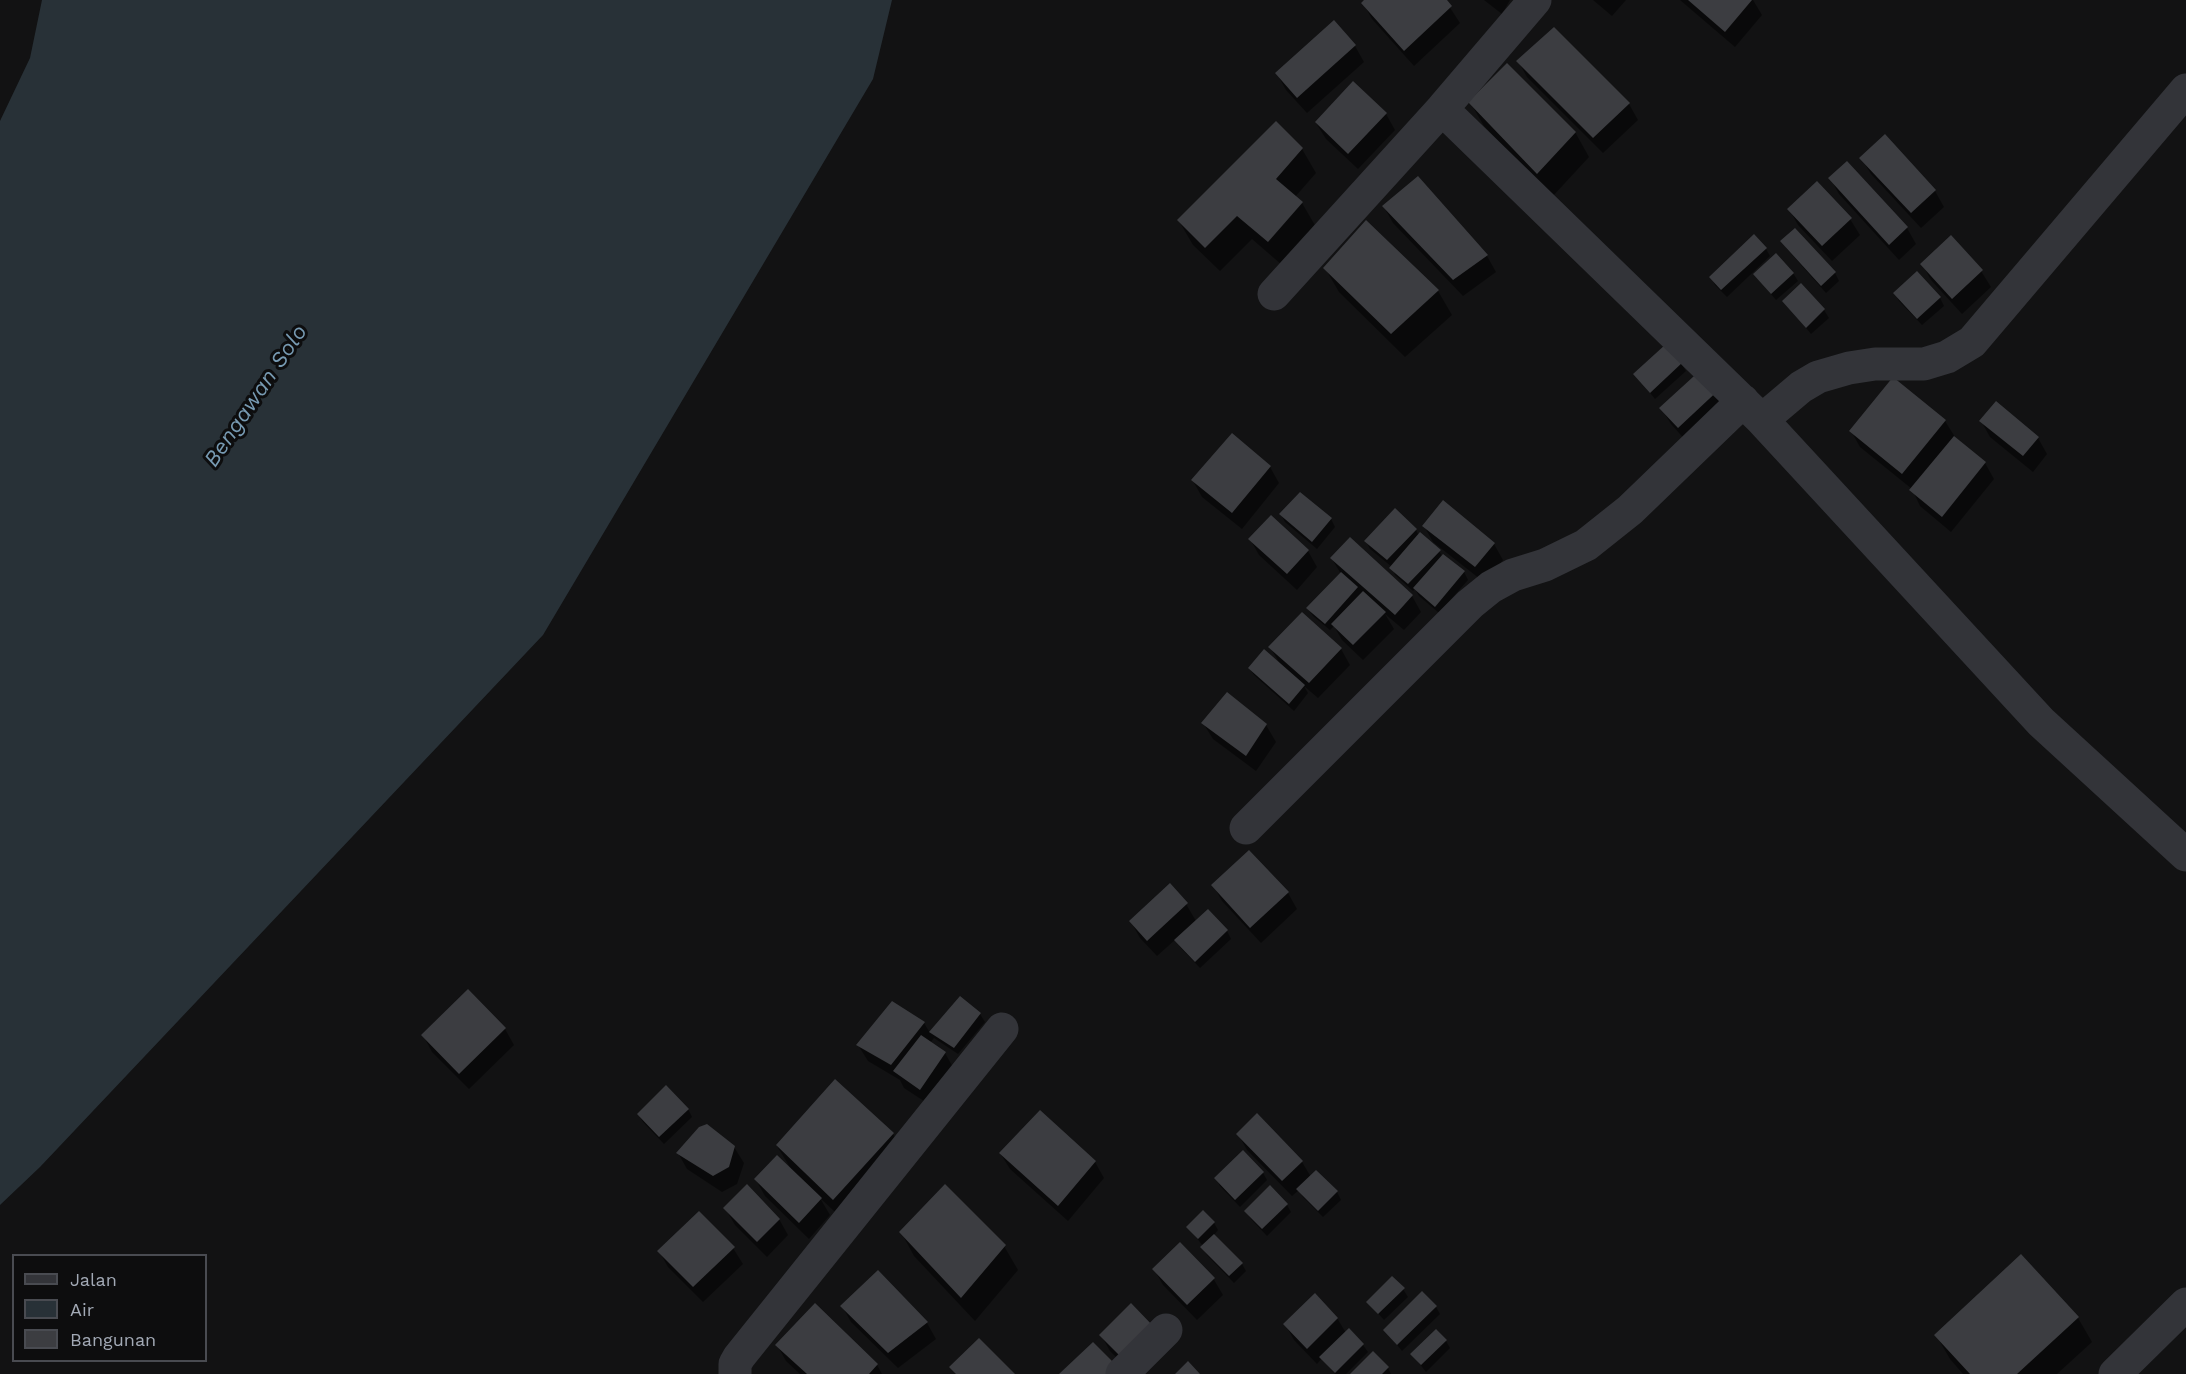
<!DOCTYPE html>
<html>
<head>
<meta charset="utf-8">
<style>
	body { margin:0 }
	#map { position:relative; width:2186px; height:1374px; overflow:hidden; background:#121213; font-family:"Work Sans",sans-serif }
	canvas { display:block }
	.legend { position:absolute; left:12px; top:1254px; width:195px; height:108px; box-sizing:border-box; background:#0d0d0e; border:2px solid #494b51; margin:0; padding:8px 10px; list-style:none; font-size:18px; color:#a2a9b5 }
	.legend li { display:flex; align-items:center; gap:12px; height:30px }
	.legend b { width:30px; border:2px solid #494b51 }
</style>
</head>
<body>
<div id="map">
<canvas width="2186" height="1374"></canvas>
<ul class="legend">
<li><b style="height:8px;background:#333439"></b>Jalan</li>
<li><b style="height:16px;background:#283137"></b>Air</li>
<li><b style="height:16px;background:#3c3d41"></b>Bangunan</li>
</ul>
</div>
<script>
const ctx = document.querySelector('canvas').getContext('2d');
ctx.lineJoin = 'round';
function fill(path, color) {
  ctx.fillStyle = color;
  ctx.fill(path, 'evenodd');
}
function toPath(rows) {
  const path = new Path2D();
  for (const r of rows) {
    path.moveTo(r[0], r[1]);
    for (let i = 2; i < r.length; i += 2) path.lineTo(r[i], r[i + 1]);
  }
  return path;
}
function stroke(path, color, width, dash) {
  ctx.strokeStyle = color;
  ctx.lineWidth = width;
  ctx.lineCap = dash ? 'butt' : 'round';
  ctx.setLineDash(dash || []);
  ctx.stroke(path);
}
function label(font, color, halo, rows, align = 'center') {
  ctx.font = font + ' "Work Sans",sans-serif';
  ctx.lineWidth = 6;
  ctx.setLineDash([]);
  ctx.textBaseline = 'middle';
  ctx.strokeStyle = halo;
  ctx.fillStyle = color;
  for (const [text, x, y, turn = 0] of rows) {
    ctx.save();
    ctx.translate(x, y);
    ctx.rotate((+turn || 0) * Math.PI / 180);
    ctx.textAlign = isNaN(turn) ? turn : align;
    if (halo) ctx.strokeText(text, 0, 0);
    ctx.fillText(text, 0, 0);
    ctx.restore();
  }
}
fill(toPath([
	[42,0,892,0,873,79,543,635,40,1167,0,1205,0,121,30,58]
]), '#283137');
fill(toPath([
	[1366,0,1445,0,1460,23,1414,66,1372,19,1363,3],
	[1484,0,1510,0,1502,14],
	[1593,0,1626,0,1612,16],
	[1680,0,1753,0,1762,15,1735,47],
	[1355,46,1364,62,1307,113,1286,90,1277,74],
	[1518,61,1629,104,1638,120,1603,153,1527,77],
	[1470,102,1575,132,1589,157,1552,197,1484,126],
	[1386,114,1395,130,1358,169,1326,139,1316,123],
	[1302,149,1316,173,1295,197,1302,203,1316,227,1282,265,1252,239,1220,271,1193,245,1179,221],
	[1861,158,1935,191,1944,207,1921,228,1871,174],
	[1847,163,1907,228,1916,244,1899,260,1839,194,1830,178],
	[1418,178,1487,256,1496,272,1463,296,1393,223,1384,207],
	[1789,209,1850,219,1860,235,1832,261,1798,225],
	[1782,242,1835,273,1839,281,1826,293,1787,249],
	[1766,249,1770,256,1727,297,1715,285,1711,277],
	[1922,264,1981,271,1991,287,1962,314,1931,280],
	[1325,268,1438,291,1452,315,1405,357,1339,292],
	[1793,273,1798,281,1776,300,1755,275],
	[1801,285,1824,310,1829,318,1811,334,1784,301],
	[1895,293,1940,298,1944,306,1922,325,1899,301],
	[1681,363,1686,371,1655,399,1635,374],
	[1705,368,1732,402,1688,443,1671,424,1661,408],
	[1894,379,1945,421,1955,437,1985,463,1994,479,1951,532,1920,506,1912,489,1860,447,1851,431],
	[1981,421,2038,438,2047,454,2033,472,1990,437],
	[1232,435,1270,467,1279,483,1242,529,1202,497,1193,481],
	[1281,514,1331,519,1335,527,1317,549,1285,522],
	[1271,517,1308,551,1317,567,1297,590,1259,555,1250,539],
	[1424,526,1494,544,1503,560,1485,583,1433,542],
	[1416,530,1419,536,1439,551,1442,556,1464,572,1468,580,1439,613,1419,596,1415,589,1413,591,1395,575,1392,567,1370,549,1366,541],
	[1332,559,1412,596,1421,612,1404,630,1385,614,1394,629,1363,660,1342,640,1334,626,1330,630,1313,616,1308,609,1341,574],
	[1270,647,1341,649,1350,665,1318,698,1304,686,1308,693,1294,711,1254,675,1249,668,1280,664],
	[1227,694,1266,725,1276,742,1256,771,1213,739,1203,723],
	[1249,852,1288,893,1297,909,1261,943,1222,901,1213,885],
	[1186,904,1196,921,1227,931,1231,939,1200,968,1180,947,1176,939,1157,956,1140,938,1131,922],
	[468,991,505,1029,514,1045,469,1089,432,1052,423,1035],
	[960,998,980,1014,985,1022,958,1054,934,1038,930,1043,945,1053,954,1069,930,1105,904,1088,900,1080,868,1061,858,1045,924,1023,930,1033],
	[835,1081,893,1134,907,1158,847,1223,820,1198,830,1215,809,1239,765,1196,756,1180,791,1169,777,1146],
	[688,1109,692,1117,664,1144,643,1122,639,1115],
	[1257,1116,1302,1162,1311,1177,1337,1192,1341,1200,1323,1217,1303,1197,1299,1190,1292,1196,1247,1150,1238,1134],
	[734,1147,744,1163,737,1184,722,1192,687,1169,678,1153],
	[1000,1153,1095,1162,1104,1178,1068,1221,1010,1169],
	[1263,1173,1267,1180,1240,1207,1220,1186,1216,1178],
	[1287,1205,1291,1212,1267,1236,1251,1219,1246,1211],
	[725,1208,779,1219,788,1235,767,1257,735,1225],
	[1214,1223,1218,1230,1214,1235,1242,1264,1246,1271,1234,1283,1207,1255,1202,1247,1203,1246,1188,1227],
	[901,1232,1004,1246,1018,1270,975,1321,914,1256],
	[733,1248,743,1264,703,1302,668,1267,659,1251],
	[1154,1269,1213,1278,1223,1295,1197,1320,1163,1285],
	[878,1272,927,1323,936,1339,898,1368,851,1322,842,1306],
	[1403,1289,1408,1297,1384,1320,1368,1302],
	[1131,1305,1133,1374,1110,1351,1101,1335],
	[1436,1307,1440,1314,1402,1351,1385,1330],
	[1337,1318,1346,1333,1349,1330,1363,1345,1368,1352,1346,1374,1335,1374,1322,1358,1317,1364,1294,1340,1285,1324],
	[2078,1318,2092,1342,2057,1374,1963,1374,1950,1359,1936,1335],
	[1446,1341,1450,1348,1426,1372,1412,1354],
	[777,1345,877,1365,882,1374,800,1374,786,1361],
	[1388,1368,1391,1374,1352,1374]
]), '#0007');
fill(toPath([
	[1364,0,1447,0,1452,6,1404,51,1361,3],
	[1688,0,1752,0,1725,32],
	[1334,20,1356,45,1297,98,1275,73],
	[1554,27,1630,103,1593,138,1516,61],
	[1507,63,1576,132,1537,174,1468,102],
	[1353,81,1387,113,1348,154,1315,122],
	[1276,121,1303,148,1276,179,1303,202,1268,242,1237,216,1205,248,1177,220],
	[1885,134,1936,190,1911,213,1859,158],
	[1847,161,1908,227,1889,245,1828,178],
	[1418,176,1488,255,1453,280,1382,206],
	[1817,181,1852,218,1822,246,1787,209],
	[1366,220,1439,290,1391,334,1323,268],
	[1795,228,1836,272,1821,286,1780,241],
	[1754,234,1767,248,1721,290,1709,277],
	[1951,235,1983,270,1952,299,1920,264],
	[1776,253,1794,273,1771,294,1753,274],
	[1917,271,1941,297,1917,319,1893,293],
	[1801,283,1825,309,1806,328,1782,301],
	[1666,344,1683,362,1650,393,1633,374],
	[1705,366,1724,385,1678,428,1659,408],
	[1893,377,1946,420,1902,474,1849,431],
	[1996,401,2039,437,2023,456,1979,421],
	[1232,433,1271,466,1232,513,1191,480],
	[1954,436,1986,462,1942,517,1909,490],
	[1300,492,1332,518,1312,542,1279,514],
	[1443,500,1495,543,1475,567,1422,526],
	[1395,508,1417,529,1387,560,1364,541],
	[1271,515,1309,550,1287,574,1248,539],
	[1420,532,1441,550,1408,584,1389,568],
	[1350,537,1413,595,1395,615,1330,558],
	[1443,554,1465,571,1435,607,1413,588],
	[1341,572,1358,587,1325,624,1306,608],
	[1363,591,1386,612,1353,645,1331,624],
	[1302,612,1342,648,1309,683,1268,647],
	[1264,649,1305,685,1289,704,1248,668],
	[1227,692,1267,724,1246,756,1201,723],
	[1249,850,1289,892,1250,928,1211,885],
	[1170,883,1188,903,1147,941,1129,921],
	[1208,909,1228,930,1195,962,1174,940],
	[468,989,506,1028,459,1074,421,1035],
	[960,996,981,1013,954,1048,929,1032],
	[892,1001,925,1022,891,1065,856,1045],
	[921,1035,946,1052,920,1090,893,1071],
	[835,1079,894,1133,833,1200,776,1145],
	[666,1085,689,1109,659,1137,637,1114],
	[1040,1110,1096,1161,1058,1206,999,1153],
	[1257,1113,1303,1161,1282,1181,1236,1134],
	[707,1124,735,1146,729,1167,713,1176,676,1153,699,1127],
	[1243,1150,1264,1172,1235,1200,1214,1178],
	[777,1155,822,1198,799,1223,754,1179],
	[1316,1170,1338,1191,1318,1211,1296,1189],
	[747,1184,780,1219,757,1242,723,1208],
	[945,1184,1006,1245,961,1298,899,1232],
	[1270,1185,1288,1204,1262,1229,1244,1211],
	[1203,1210,1215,1222,1198,1239,1186,1227],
	[699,1211,735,1247,693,1287,657,1251],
	[1214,1234,1243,1263,1229,1276,1200,1247],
	[1180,1242,1215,1278,1187,1305,1152,1269],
	[2021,1254,2079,1317,2017,1374,1970,1374,1934,1335],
	[878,1270,928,1322,888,1353,840,1306],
	[1392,1276,1405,1288,1378,1314,1366,1302],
	[1422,1291,1437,1306,1397,1345,1383,1330],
	[1315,1293,1338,1318,1307,1349,1283,1324],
	[815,1303,878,1364,869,1374,807,1374,775,1345],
	[1131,1303,1155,1328,1124,1360,1099,1335],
	[1349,1328,1364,1344,1335,1373,1319,1357],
	[1436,1329,1447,1340,1421,1365,1410,1354],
	[979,1338,1015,1374,956,1374,949,1367],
	[1093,1342,1116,1365,1107,1374,1059,1374],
	[1373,1351,1389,1367,1382,1374,1350,1374],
	[1188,1361,1200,1374,1175,1374]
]), '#3c3d41');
stroke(toPath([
	[1442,109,1762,420,2041,722,2186,855],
	[1274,294,1442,109,1535,0],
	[1762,420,1801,387,1818,377,1849,368,1875,364,1924,364,1947,357,1972,342,2186,90],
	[1246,828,1470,604,1491,587,1513,575,1545,565,1586,545,1630,510,1743,401],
	[735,1374,735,1364,739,1357,1002,1029],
	[1122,1374,1166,1330],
	[2115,1374,2186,1304]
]), '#333439', 33);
label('italic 22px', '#779ab2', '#0d0d0e', [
	["Bengawan Solo",256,396,-56]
]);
</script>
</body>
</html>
